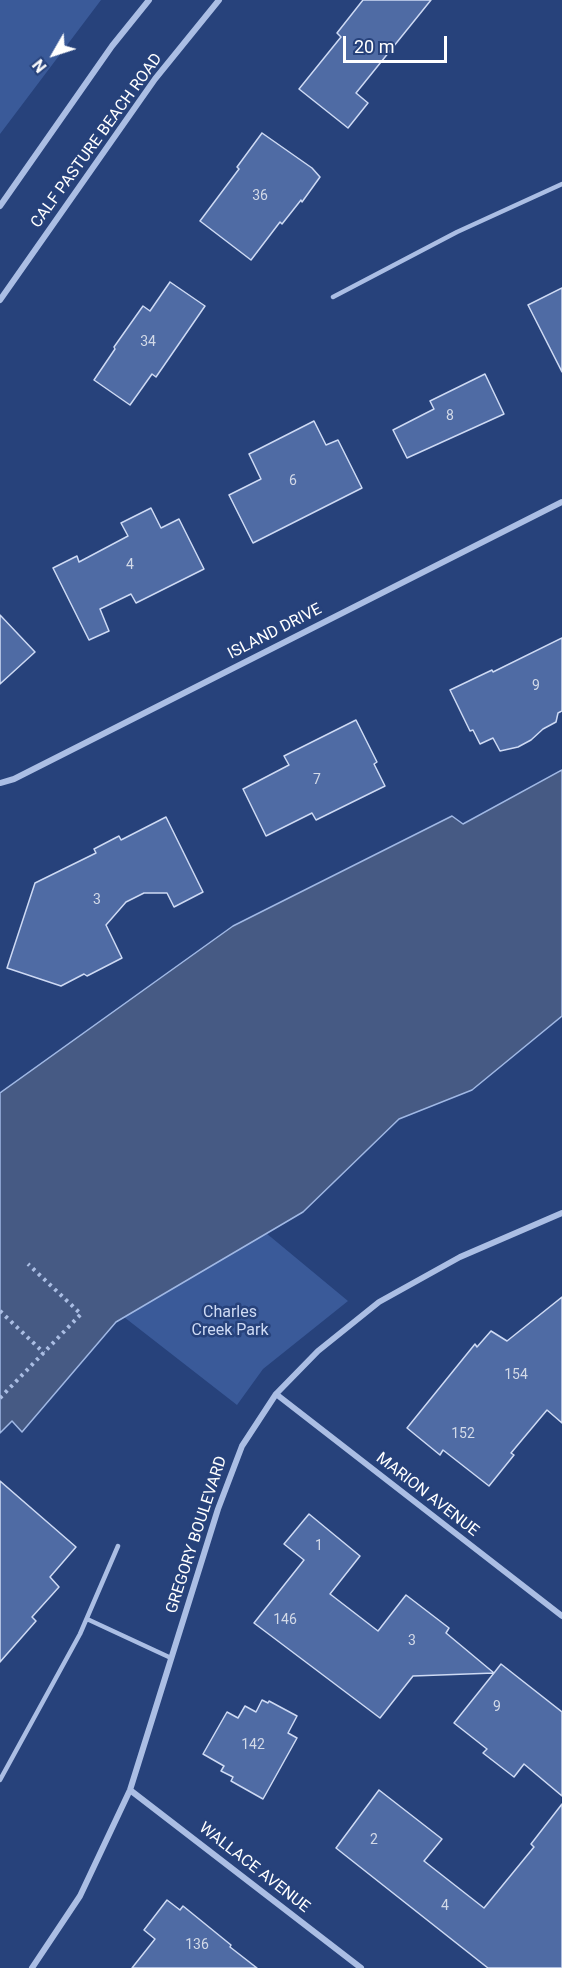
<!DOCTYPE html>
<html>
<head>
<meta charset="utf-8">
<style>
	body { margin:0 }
	#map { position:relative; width:562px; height:1968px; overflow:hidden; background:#27427b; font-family:Roboto,sans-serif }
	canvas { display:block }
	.north { position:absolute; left:24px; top:24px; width:60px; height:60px; -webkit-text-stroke:4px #27427b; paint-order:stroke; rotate:231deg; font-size:16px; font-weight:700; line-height:24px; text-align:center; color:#fff }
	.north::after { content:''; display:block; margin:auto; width:21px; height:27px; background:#fff; clip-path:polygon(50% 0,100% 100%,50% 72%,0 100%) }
	.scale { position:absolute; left:343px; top:36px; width:104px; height:27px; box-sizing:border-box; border:3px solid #fff; border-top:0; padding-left:8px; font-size:18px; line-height:21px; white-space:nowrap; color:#fff; -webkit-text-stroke:4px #27427b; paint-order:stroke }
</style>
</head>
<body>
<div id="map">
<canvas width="562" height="1968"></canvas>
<div class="north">N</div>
<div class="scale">20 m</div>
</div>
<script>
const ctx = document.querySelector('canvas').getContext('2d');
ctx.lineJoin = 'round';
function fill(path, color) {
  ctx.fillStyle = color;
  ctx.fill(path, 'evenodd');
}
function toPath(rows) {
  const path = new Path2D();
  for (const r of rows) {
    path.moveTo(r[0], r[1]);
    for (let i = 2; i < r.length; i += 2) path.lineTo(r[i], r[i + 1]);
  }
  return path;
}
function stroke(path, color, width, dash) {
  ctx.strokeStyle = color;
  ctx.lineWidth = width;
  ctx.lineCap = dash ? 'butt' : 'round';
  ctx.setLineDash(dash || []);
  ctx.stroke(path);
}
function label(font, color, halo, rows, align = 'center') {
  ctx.font = font + ' Roboto,sans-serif';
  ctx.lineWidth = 5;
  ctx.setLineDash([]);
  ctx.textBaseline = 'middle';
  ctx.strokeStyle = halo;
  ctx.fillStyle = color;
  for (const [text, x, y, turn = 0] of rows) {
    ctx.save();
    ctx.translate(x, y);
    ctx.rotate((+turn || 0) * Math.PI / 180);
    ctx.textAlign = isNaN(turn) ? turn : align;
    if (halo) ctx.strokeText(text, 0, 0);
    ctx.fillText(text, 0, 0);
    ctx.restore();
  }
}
fill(toPath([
	[0,0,101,0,0,134],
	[266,1233,348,1301,263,1369,237,1405,124,1317]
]), '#3a5a99');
const water = toPath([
	[562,770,562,1016,472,1090,399,1119,303,1212,116,1322,22,1432,12,1421,0,1433,0,1093,233,926,452,816,463,824,562,770]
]);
fill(water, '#465a84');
stroke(water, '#a0b8e5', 1.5);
const building = toPath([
	[363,0,431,0,356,93,368,103,348,128,299,89,341,37,337,33,363,0],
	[262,133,312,168,320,177,302,202,301,200,282,224,280,222,251,260,200,221,239,169,237,167,262,133],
	[170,282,205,306,156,377,152,374,130,405,94,380,115,349,114,347,143,306,150,311,170,282],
	[562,288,562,372,528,305,562,288],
	[485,374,504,414,407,458,393,430,434,409,430,401,485,374],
	[314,421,326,445,338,440,362,488,253,543,229,495,261,479,249,454,314,421],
	[151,508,161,528,179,519,204,569,136,603,131,594,100,609,109,631,89,640,53,568,77,556,79,562,128,536,121,523,151,508],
	[0,615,35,652,0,684,0,615],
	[562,638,562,711,558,713,556,722,543,729,531,740,518,747,500,751,493,738,480,744,473,730,470,731,450,690,492,670,493,672,562,638],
	[356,720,377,762,374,764,385,786,316,820,312,813,266,836,243,789,289,765,284,756,356,720],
	[166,817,203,892,174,907,167,893,144,893,126,902,106,925,122,958,87,976,84,974,61,986,7,968,35,883,96,853,94,849,119,836,121,840,166,817],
	[562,1297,562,1423,547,1410,511,1453,514,1455,489,1486,443,1450,440,1455,407,1428,475,1344,477,1347,491,1331,507,1341,562,1297],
	[0,1481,76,1547,50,1577,59,1587,32,1617,36,1621,0,1662,0,1481],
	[309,1514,360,1556,330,1594,378,1631,406,1595,449,1628,446,1633,494,1673,501,1664,562,1712,562,1796,524,1764,514,1777,483,1753,487,1749,454,1723,494,1673,413,1676,380,1718,254,1623,304,1560,284,1544,309,1514],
	[262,1700,268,1703,269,1701,297,1716,288,1733,297,1738,263,1799,231,1781,233,1777,221,1771,224,1766,203,1754,227,1712,238,1718,245,1706,256,1712,262,1700],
	[379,1790,442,1839,424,1861,484,1908,534,1847,531,1844,562,1804,562,1968,488,1968,336,1848,379,1790],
	[167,1900,180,1910,183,1906,231,1945,230,1947,257,1968,132,1968,155,1939,144,1930,167,1900]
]);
fill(building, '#4f6ba4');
stroke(building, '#cedaf4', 1.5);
stroke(toPath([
	[0,1311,44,1353],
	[0,1398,81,1314,28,1264]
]), '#abbee4', 4, [3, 4.5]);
stroke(toPath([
	[333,297,457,232,562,184],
	[87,1619,171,1658],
	[0,1780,80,1634,118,1546]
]), '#abbee4', 4.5);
stroke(toPath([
	[0,206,112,46,149,0],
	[0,300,155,79,219,0],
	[0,783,14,779,562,502],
	[276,1394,562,1616],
	[130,1790,361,1968],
	[32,1968,80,1896,130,1790,218,1509,242,1446,276,1394,318,1351,379,1302,460,1257,562,1213]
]), '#abbee4', 6);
label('14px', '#d3dae8', null, [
	["36",260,196],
	["34",148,342],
	["8",450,416],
	["6",293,481],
	["4",130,565],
	["9",536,686],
	["7",317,780],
	["3",97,900],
	["154",516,1375],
	["152",463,1434],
	["1",319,1546],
	["146",285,1620],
	["3",412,1641],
	["9",497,1707],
	["142",253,1745],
	["2",374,1840],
	["4",445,1906],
	["136",197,1945]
]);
label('16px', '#fff', '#27427b', [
	["CALF PASTURE BEACH ROAD",97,141,-54],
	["ISLAND DRIVE",275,632,-27],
	["MARION AVENUE",427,1495,38],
	["GREGORY BOULEVARD",197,1535,-72],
	["WALLACE AVENUE",254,1868,38]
]);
label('16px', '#cedaf4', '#27427b', [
	["Charles",230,1313],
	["Creek Park",230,1331]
]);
</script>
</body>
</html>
